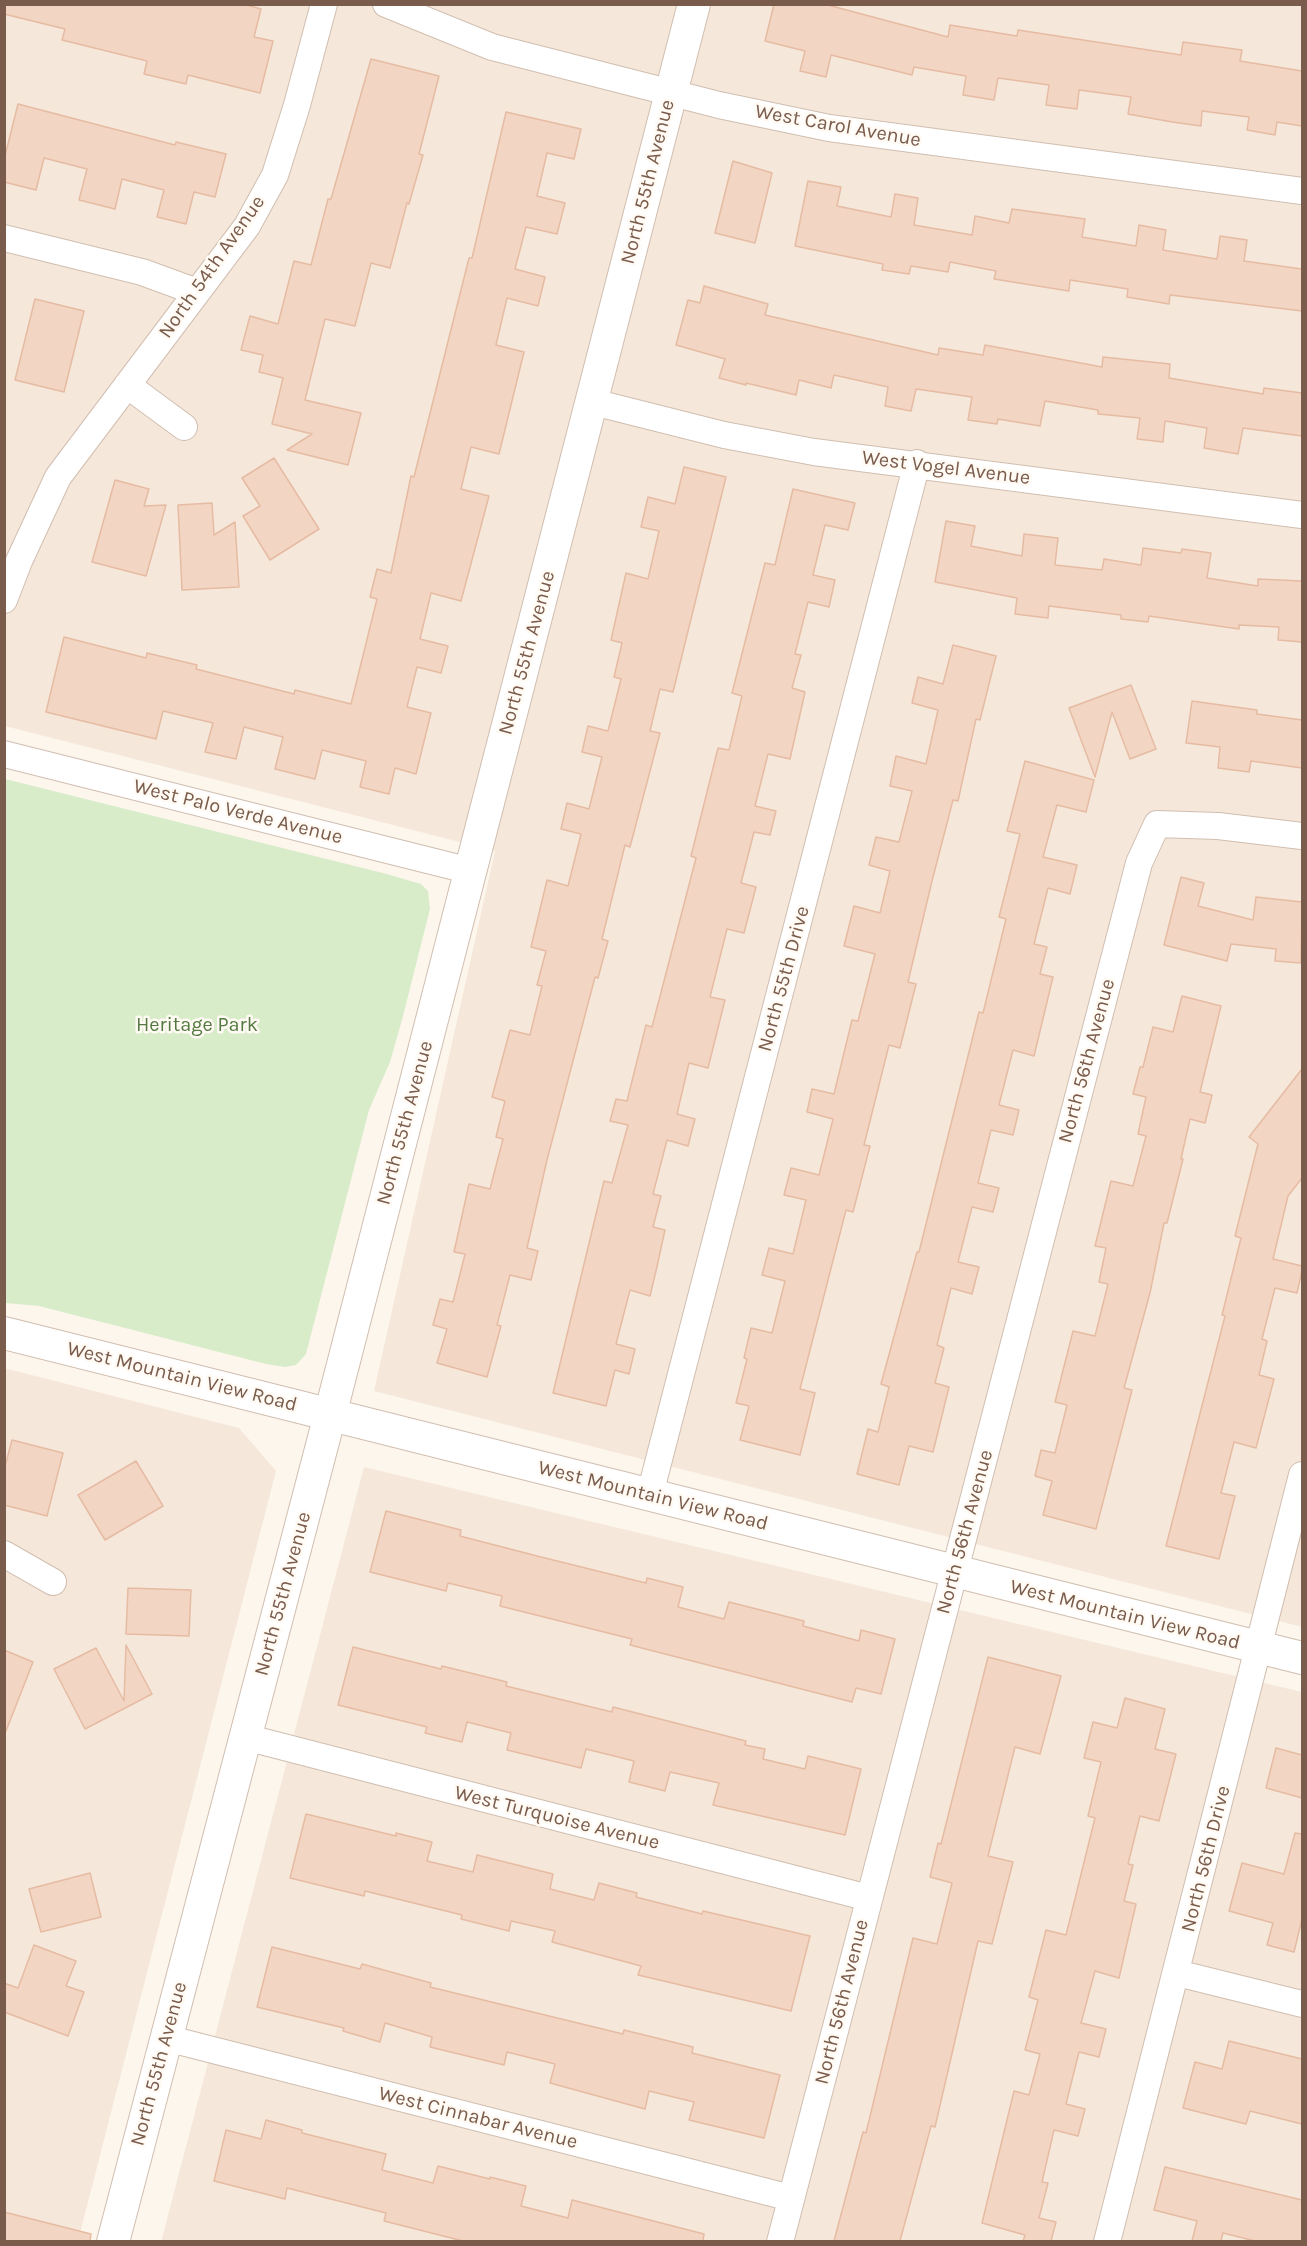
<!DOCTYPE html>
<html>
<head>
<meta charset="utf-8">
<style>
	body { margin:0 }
	#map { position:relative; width:1307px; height:2246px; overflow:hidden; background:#fdf6ec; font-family:Karla,sans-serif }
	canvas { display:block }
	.frame { position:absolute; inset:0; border:6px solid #7a5c4d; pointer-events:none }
</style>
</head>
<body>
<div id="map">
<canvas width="1307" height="2246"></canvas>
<div class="frame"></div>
</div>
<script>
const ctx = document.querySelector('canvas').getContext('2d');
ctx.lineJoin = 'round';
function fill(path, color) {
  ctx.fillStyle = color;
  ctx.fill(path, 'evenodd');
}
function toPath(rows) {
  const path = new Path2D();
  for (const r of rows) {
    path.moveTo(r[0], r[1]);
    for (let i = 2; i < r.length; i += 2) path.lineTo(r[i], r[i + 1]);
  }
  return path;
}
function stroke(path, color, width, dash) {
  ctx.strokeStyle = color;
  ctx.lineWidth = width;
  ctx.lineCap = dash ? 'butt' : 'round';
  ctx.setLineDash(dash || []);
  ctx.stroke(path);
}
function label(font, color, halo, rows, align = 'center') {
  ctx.font = font + ' Karla,sans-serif';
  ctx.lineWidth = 5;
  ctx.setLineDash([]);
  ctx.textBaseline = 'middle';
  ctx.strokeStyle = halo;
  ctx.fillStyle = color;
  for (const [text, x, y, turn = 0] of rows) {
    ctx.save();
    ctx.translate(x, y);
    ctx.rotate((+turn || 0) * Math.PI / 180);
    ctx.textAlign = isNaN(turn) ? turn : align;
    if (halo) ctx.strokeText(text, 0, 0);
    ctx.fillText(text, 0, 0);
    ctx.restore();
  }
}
fill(toPath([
	[4,5,1302,5,1302,1627,374,1391,495,851,5,726],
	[4,1368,239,1428,276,1471,78,2241,5,2241],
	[364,1467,1302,1692,1302,2241,161,2242]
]), '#f5e8da');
fill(toPath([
	[5,779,383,873,421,884,428,891,430,909,402,1020,390,1062,369,1110,306,1354,296,1365,285,1367,266,1364,39,1306,5,1303]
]), '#d8ecc9');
const building = toPath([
	[4,4,243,4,261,9,254,37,273,41,260,93,188,75,186,84,144,74,147,61,62,40,65,29,4,14,4,4],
	[774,4,824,4,948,37,950,25,1017,36,1018,30,1181,55,1183,42,1242,50,1240,61,1302,71,1302,126,1277,122,1275,135,1247,130,1249,117,1202,111,1201,126,1172,122,1128,114,1131,97,1079,90,1077,109,1046,105,1049,85,998,78,994,100,963,95,966,76,914,67,912,75,831,55,826,77,800,71,805,51,765,41,774,4],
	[371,59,439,76,419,154,423,155,409,204,407,203,390,268,371,263,355,326,325,319,305,400,361,413,348,465,287,450,312,434,272,424,283,378,259,372,263,355,241,350,250,316,278,324,294,261,311,265,328,199,331,199,371,59],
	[18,104,175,145,176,142,226,154,215,197,194,192,186,224,157,217,164,190,122,179,115,209,79,200,87,169,44,158,36,190,4,182,4,160,18,104],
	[506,112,581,129,574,159,547,153,537,196,565,203,557,234,526,227,515,269,545,277,538,306,507,298,496,345,524,352,499,454,471,447,461,489,489,496,461,601,431,593,420,639,448,646,441,673,417,667,407,707,431,713,416,774,395,768,389,794,360,787,366,761,322,750,315,779,275,769,283,737,244,727,236,759,205,752,213,723,163,711,156,739,46,712,64,637,146,658,147,653,197,665,196,669,294,694,295,690,351,704,377,599,370,597,377,569,391,573,411,476,414,477,469,258,472,258,506,112],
	[733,161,772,173,755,243,715,233,733,161],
	[808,181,841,187,837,206,891,217,895,194,918,198,914,225,972,235,975,216,1009,223,1012,209,1085,219,1082,237,1136,246,1139,225,1166,230,1163,250,1217,259,1220,236,1247,240,1244,261,1302,269,1302,311,1170,295,1169,304,1127,297,1128,289,1070,280,1069,291,994,279,996,271,950,262,948,272,911,266,909,274,882,270,883,264,795,246,808,181],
	[704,286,768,304,765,315,938,355,939,348,983,355,985,345,1102,367,1103,357,1170,364,1169,378,1263,394,1264,388,1302,393,1302,436,1243,428,1238,454,1204,448,1207,428,1165,421,1163,442,1137,439,1140,418,1098,414,1098,410,1045,401,1040,426,998,419,997,424,968,420,972,397,916,389,911,411,885,406,888,387,834,375,831,388,799,380,796,395,746,383,746,385,719,378,725,359,676,345,688,300,700,303,704,286],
	[35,299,84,311,64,392,15,380,35,299],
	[274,458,319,529,270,560,243,516,260,506,242,478,274,458],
	[684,467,726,477,673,692,660,689,650,731,660,733,630,847,625,845,602,939,608,941,598,978,595,977,547,1160,527,1248,538,1251,531,1280,510,1275,497,1325,501,1326,487,1377,437,1363,447,1329,433,1325,440,1299,453,1302,465,1254,454,1252,469,1184,490,1189,503,1139,496,1137,505,1101,492,1097,510,1030,530,1035,542,986,537,985,546,951,531,947,547,880,568,886,581,834,561,829,567,803,589,809,602,757,582,752,588,726,608,731,621,679,614,677,622,643,611,640,626,573,648,579,659,531,641,527,648,497,675,504,684,467],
	[115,480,149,489,144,506,166,505,146,576,92,562,115,480],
	[793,489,855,503,848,530,825,525,813,575,835,580,829,607,808,602,795,654,801,655,792,688,805,692,790,759,768,754,755,806,776,811,770,835,754,832,741,883,756,887,744,933,727,929,710,997,725,1000,708,1068,689,1063,677,1114,695,1119,688,1146,667,1140,653,1194,661,1196,653,1227,665,1230,656,1271,650,1296,630,1290,616,1344,635,1349,629,1374,615,1370,606,1406,553,1393,604,1181,612,1183,628,1125,610,1121,616,1099,627,1101,646,1025,652,1027,696,858,691,856,718,748,729,750,742,696,732,693,765,563,775,565,793,489],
	[212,503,214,535,235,522,239,587,182,590,178,505,212,503],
	[946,521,975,526,971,546,1022,556,1024,534,1058,538,1055,565,1102,570,1104,559,1141,565,1143,548,1181,553,1182,549,1211,553,1207,578,1258,586,1258,579,1302,581,1302,642,1278,640,1279,627,1239,625,1239,629,1149,616,1148,622,1121,619,1121,615,1049,606,1048,618,1015,614,1017,598,935,582,946,521],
	[953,645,996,656,980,720,976,719,958,801,953,800,932,881,908,982,916,984,900,1048,889,1045,864,1145,870,1146,853,1212,846,1210,800,1389,815,1393,800,1455,740,1440,749,1406,736,1403,747,1359,744,1358,751,1328,772,1333,785,1281,762,1275,769,1248,793,1254,806,1200,784,1195,791,1168,819,1175,833,1119,807,1112,812,1089,834,1094,852,1020,858,1021,875,954,844,946,854,906,880,913,890,871,869,865,876,837,899,842,912,791,890,786,896,756,926,764,938,710,912,703,918,677,943,684,953,645],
	[1131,685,1156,749,1130,759,1112,712,1095,777,1069,708,1131,685],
	[1192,701,1257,710,1257,714,1302,720,1302,768,1251,761,1249,772,1218,768,1220,747,1186,743,1192,701],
	[1025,761,1094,780,1086,812,1057,805,1043,857,1077,865,1070,894,1048,888,1034,944,1047,947,1040,974,1053,977,1041,1027,1034,1056,1013,1050,999,1105,1019,1110,1013,1135,991,1130,978,1183,999,1188,993,1212,972,1207,958,1262,979,1267,972,1294,951,1288,937,1345,944,1348,935,1383,949,1387,933,1452,909,1446,899,1485,857,1474,868,1429,878,1432,889,1387,881,1384,917,1252,919,1252,979,1012,983,1013,1006,919,999,917,1020,834,1007,831,1025,761],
	[1181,877,1204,883,1198,906,1253,920,1256,897,1302,902,1301,963,1275,961,1276,949,1231,944,1227,961,1164,945,1181,877],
	[1182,996,1221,1006,1200,1092,1212,1095,1205,1123,1190,1119,1181,1159,1183,1159,1167,1223,1164,1223,1150,1293,1124,1388,1132,1390,1096,1529,1043,1515,1052,1481,1035,1476,1041,1450,1055,1453,1067,1405,1055,1402,1073,1331,1095,1336,1108,1284,1099,1282,1106,1248,1095,1246,1111,1181,1133,1186,1146,1136,1138,1134,1146,1097,1133,1094,1140,1067,1143,1067,1153,1027,1173,1032,1182,996],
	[1302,1069,1302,1178,1288,1196,1273,1259,1302,1266,1302,1270,1297,1293,1275,1288,1262,1339,1267,1341,1259,1375,1274,1379,1256,1448,1234,1442,1221,1493,1235,1496,1219,1559,1166,1546,1225,1316,1222,1315,1241,1238,1235,1236,1258,1144,1249,1137,1302,1069],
	[12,1440,63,1453,47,1516,4,1505,4,1470,12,1440],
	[136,1461,163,1506,105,1540,78,1495,136,1461],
	[386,1511,461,1530,460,1536,541,1557,646,1583,647,1578,683,1587,678,1607,724,1619,729,1602,804,1621,803,1626,859,1641,861,1630,895,1639,881,1694,856,1688,852,1702,630,1645,632,1639,500,1606,502,1596,448,1583,446,1591,370,1572,386,1511],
	[128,1588,191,1590,189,1636,126,1634,128,1588],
	[126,1645,152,1694,85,1729,54,1669,96,1648,124,1701,126,1645],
	[353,1647,441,1669,442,1666,507,1682,506,1686,612,1712,613,1707,746,1741,745,1745,765,1749,763,1759,805,1769,808,1756,861,1769,845,1835,713,1805,719,1783,670,1772,665,1791,629,1782,634,1761,586,1749,581,1768,507,1750,511,1733,467,1722,462,1742,425,1733,427,1727,338,1705,353,1647],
	[4,1650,33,1662,6,1731,4,1731,4,1650],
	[988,1657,1061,1676,1040,1754,1015,1747,988,1856,1013,1862,992,1944,978,1941,935,2127,931,2126,900,2241,834,2241,863,2132,866,2133,913,1938,937,1944,952,1883,930,1877,938,1843,941,1844,988,1657],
	[1125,1698,1165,1709,1155,1749,1176,1754,1159,1821,1140,1816,1128,1864,1133,1865,1124,1901,1136,1904,1119,1978,1095,1971,1081,2023,1106,2029,1099,2057,1079,2052,1066,2104,1085,2109,1078,2136,1054,2130,1042,2182,1048,2183,1039,2218,1056,2222,1051,2241,1023,2241,1025,2235,982,2223,1014,2091,1029,2095,1040,2054,1025,2050,1038,2000,1029,1997,1046,1930,1066,1935,1095,1818,1088,1816,1101,1762,1084,1758,1093,1722,1117,1728,1125,1698],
	[1276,1748,1302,1755,1302,1798,1266,1788,1276,1748],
	[306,1814,396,1836,396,1833,432,1842,427,1861,473,1872,477,1855,553,1874,550,1889,594,1900,599,1883,637,1893,636,1897,702,1914,703,1911,810,1936,791,2011,638,1975,641,1966,552,1942,555,1931,511,1921,509,1931,461,1919,462,1915,365,1891,364,1896,290,1878,306,1814],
	[1295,1833,1302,1834,1302,1919,1294,1952,1267,1945,1273,1923,1229,1911,1242,1863,1284,1874,1295,1833],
	[90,1873,101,1917,41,1932,29,1889,90,1873],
	[34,1945,76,1961,66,1986,84,1992,68,2036,4,2012,4,1983,18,1988,34,1945],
	[272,1947,360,1969,362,1964,431,1983,430,1987,623,2034,624,2030,693,2047,692,2053,780,2075,764,2138,689,2120,694,2102,649,2091,645,2109,550,2083,555,2064,507,2052,504,2065,430,2047,432,2037,385,2023,380,2042,343,2031,344,2028,257,2007,272,1947],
	[1229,2041,1302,2059,1302,2124,1250,2111,1246,2124,1183,2108,1195,2062,1222,2069,1229,2041],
	[266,2120,302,2130,302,2133,386,2154,382,2170,433,2183,438,2166,490,2179,490,2177,526,2186,521,2206,568,2218,572,2200,704,2234,703,2241,463,2241,384,2221,386,2213,287,2188,285,2199,214,2181,226,2130,261,2139,266,2120],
	[1165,2167,1302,2200,1302,2241,1255,2241,1223,2233,1221,2241,1192,2241,1197,2221,1154,2210,1165,2167],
	[4,2212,91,2234,90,2241,4,2241,4,2212]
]);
fill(building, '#f3d5c3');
stroke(building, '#e6bba3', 1.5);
const minor = toPath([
	[386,4,492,47,719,105,829,128,1302,191],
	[4,238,142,272,197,292],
	[127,385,184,427],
	[593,402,724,435,814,452,1302,515],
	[4,600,19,561,58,477,247,226,275,175,297,105,324,4],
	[4,754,471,871],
	[650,1494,917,463],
	[4,1554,53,1582],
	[245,1737,869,1898],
	[1177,1973,1302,2004],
	[166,2038,791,2198],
	[780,2242,1139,863,1157,824,1218,826,1302,836],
	[1107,2242,1302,1475]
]);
const tertiary = toPath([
	[4,1333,1302,1658],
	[113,2242,330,1415,694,4]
]);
stroke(minor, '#d1beb0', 28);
stroke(tertiary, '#d1beb0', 34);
stroke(minor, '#fff', 26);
stroke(tertiary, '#fff', 32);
label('20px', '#7a5c4d', '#fffaf3', [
	["West Carol Avenue",838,126,10],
	["North 55th Avenue",648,182,-76],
	["North 54th Avenue",212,267,-55],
	["West Vogel Avenue",946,468,7],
	["North 55th Avenue",527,653,-75],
	["West Palo Verde Avenue",238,812,14],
	["North 55th Drive",784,979,-75],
	["North 56th Avenue",1087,1061,-75],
	["North 55th Avenue",405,1123,-75],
	["West Mountain View Road",182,1377,14],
	["West Mountain View Road",653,1496,14],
	["North 56th Avenue",965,1532,-75],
	["North 55th Avenue",283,1594,-75],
	["West Mountain View Road",1125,1615,14],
	["West Turquoise Avenue",557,1818,14],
	["North 56th Drive",1206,1859,-76],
	["North 56th Avenue",842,2002,-76],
	["North 55th Avenue",159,2064,-75],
	["West Cinnabar Avenue",478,2118,14]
]);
label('20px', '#537a41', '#fffaf3', [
	["Heritage Park",197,1025]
]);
</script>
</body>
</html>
